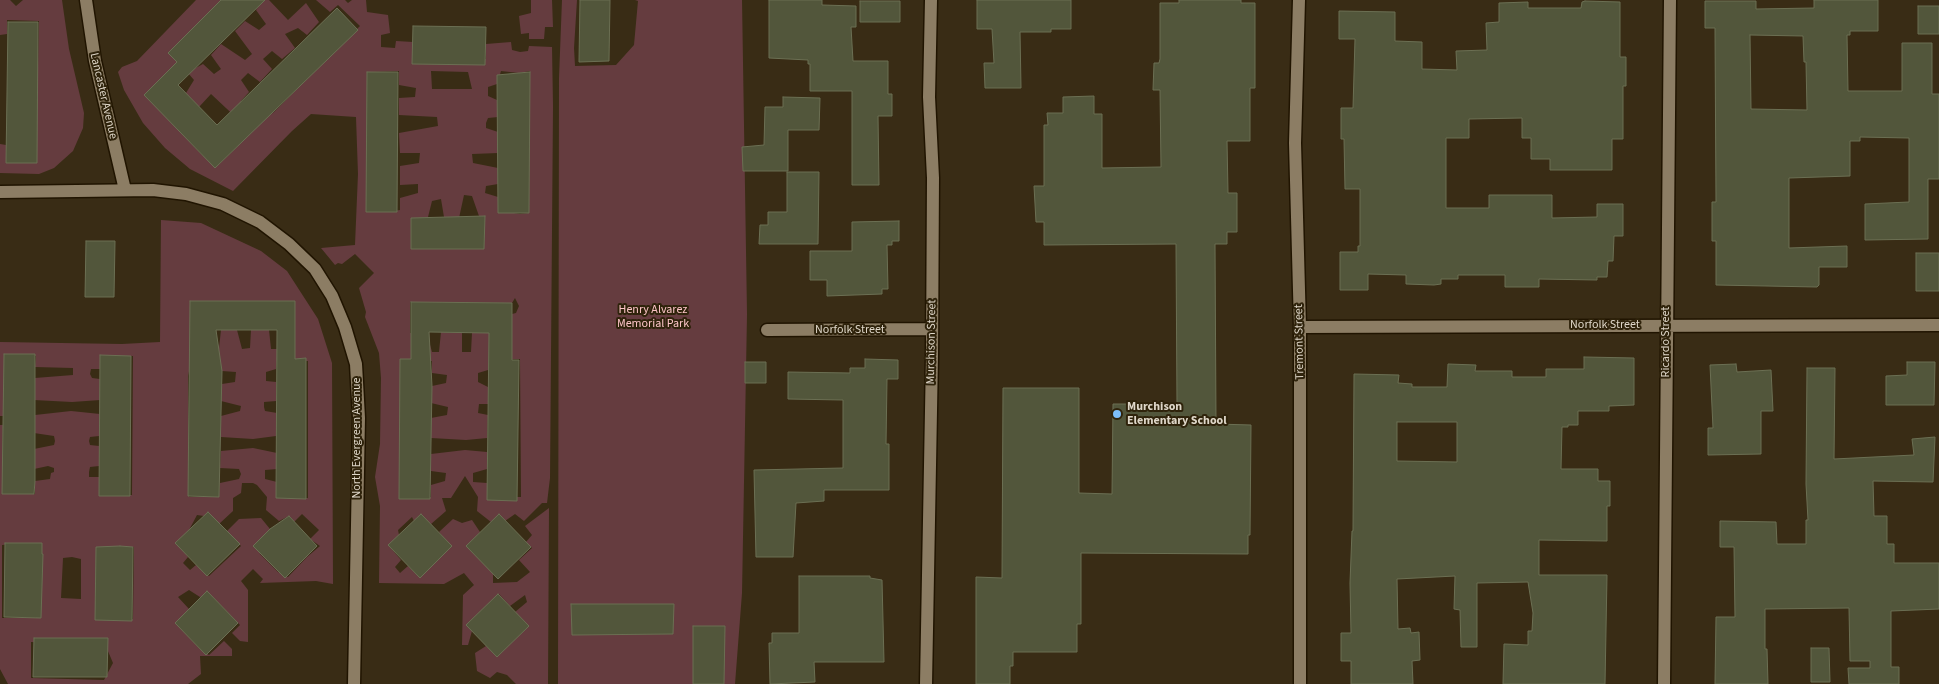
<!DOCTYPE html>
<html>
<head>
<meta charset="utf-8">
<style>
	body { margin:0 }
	canvas { display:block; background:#392c15 }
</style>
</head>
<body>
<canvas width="1939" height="684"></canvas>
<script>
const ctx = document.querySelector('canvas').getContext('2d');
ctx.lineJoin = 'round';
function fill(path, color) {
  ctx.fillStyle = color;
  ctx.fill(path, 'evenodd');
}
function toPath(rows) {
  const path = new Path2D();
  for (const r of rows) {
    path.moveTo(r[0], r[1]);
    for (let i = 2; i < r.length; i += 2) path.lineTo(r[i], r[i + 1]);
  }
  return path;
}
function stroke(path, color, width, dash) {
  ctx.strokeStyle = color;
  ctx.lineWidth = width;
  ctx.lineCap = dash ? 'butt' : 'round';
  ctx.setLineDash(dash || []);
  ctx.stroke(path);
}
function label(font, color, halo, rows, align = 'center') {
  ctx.font = font + ' "Source Sans 3",sans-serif';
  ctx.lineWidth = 4;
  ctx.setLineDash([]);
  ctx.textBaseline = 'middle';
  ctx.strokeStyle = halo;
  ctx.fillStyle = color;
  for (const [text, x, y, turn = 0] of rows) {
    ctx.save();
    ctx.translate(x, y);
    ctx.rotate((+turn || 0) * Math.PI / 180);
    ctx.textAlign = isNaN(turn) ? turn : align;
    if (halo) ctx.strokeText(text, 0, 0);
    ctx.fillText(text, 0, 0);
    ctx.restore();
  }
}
fill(toPath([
	[0,0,10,0,16,6,23,0,62,0,69,49,84,113,83,128,73,151,54,168,39,174,0,173,0,144,6,145,6,160,36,161,39,21,7,20,7,34,0,35],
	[196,0,221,0,170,52,190,71,203,64,214,74,221,69,211,55,221,44,245,60,252,54,235,31,245,21,259,30,266,24,256,10,261,3,258,0,269,0,288,20,306,3,319,22,307,35,298,28,285,34,295,48,282,59,272,51,263,59,272,69,260,82,248,73,241,80,249,92,241,101,261,122,274,112,360,26,338,5,330,12,316,0,345,0,348,3,352,0,366,0,367,12,388,15,390,33,381,35,381,47,395,48,396,41,413,42,415,59,486,59,486,44,511,42,512,50,520,52,528,51,529,46,552,47,553,106,550,478,547,503,542,503,524,521,515,514,505,521,500,515,491,522,477,511,478,497,465,476,451,498,442,498,446,511,431,524,420,515,414,521,412,517,398,530,399,535,389,546,401,560,395,567,400,573,408,566,419,577,450,546,439,532,453,519,462,523,472,520,480,532,468,547,493,573,493,583,517,582,530,572,519,560,532,548,526,542,532,535,525,526,549,508,548,684,516,684,507,675,497,672,490,678,477,671,475,653,486,646,497,656,529,626,515,612,527,602,525,595,510,606,499,594,467,625,472,631,468,645,462,645,463,595,474,585,464,573,444,584,379,583,380,506,375,477,380,444,381,378,379,353,365,317,366,312,359,288,374,273,355,254,342,264,338,263,335,265,321,248,355,245,358,174,356,117,311,114,292,131,233,191,190,169,165,148,143,123,124,90,118,72,122,67,137,61],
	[399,71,399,85,416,88,415,97,399,98,399,115,437,117,438,126,399,133,400,153,420,153,419,163,400,166,400,185,418,184,418,193,400,198,400,210,386,212,369,211,367,173,367,106,371,72],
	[431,71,468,72,472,89,432,89],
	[501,71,519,73,530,71,529,213,520,214,501,211,498,197,485,193,486,186,498,184,498,168,473,163,472,154,498,153,498,132,486,128,486,123,488,118,498,117,497,100,488,96,488,87,497,84],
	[166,73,175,82,188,73,194,80,186,93,199,107,211,94,242,123,230,138,238,146,217,166,202,155,147,96],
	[464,195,472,196,479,216,485,218,484,247,414,248,414,219,428,217,432,201,441,199,444,217,459,218],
	[515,298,519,306,516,313,512,314,512,333,502,333,504,352,495,352,492,333,472,333,471,352,462,352,462,333,441,332,439,352,432,352,427,334,410,333,410,302,512,303],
	[492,359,520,359,521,497,492,497,487,483,473,482,473,473,487,469,487,452,465,450,431,454,431,471,446,473,445,481,431,485,431,497,400,497,400,376,402,360,432,361,432,373,447,375,446,383,432,386,431,403,448,407,447,415,431,418,431,438,466,440,487,438,488,415,478,413,479,404,488,404,488,387,478,382,478,373,488,370],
	[531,0,552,0,553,27,545,27,544,39,529,39,529,33,521,34,519,16,531,13],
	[562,0,577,0,574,48,575,66,616,65,634,45,638,1,635,0,742,0,747,314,742,593,735,684,724,684,724,626,693,626,693,684,558,684,559,78],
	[572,604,673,604,673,634,572,635],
	[161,220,201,223,261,251,287,271,318,319,332,363,333,584,316,581,260,583,263,579,253,569,241,581,248,590,248,642,240,641,232,633,240,625,210,594,200,597,189,590,178,597,189,609,179,623,183,631,200,649,209,655,224,641,232,649,232,656,200,656,201,674,188,684,8,684,0,669,0,425,3,425,2,456,5,494,35,494,35,481,50,479,51,473,54,472,54,468,48,466,34,469,34,449,54,445,55,441,54,436,34,433,35,415,71,411,100,414,99,436,90,437,89,441,90,445,99,446,99,466,90,467,89,472,89,477,99,477,101,495,132,495,133,356,104,356,100,369,91,369,90,374,92,378,100,379,100,400,72,402,34,400,35,378,73,375,73,368,35,367,36,356,5,356,3,416,0,416,0,342,122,344,160,342],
	[276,301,293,303,280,349,271,349,269,330,251,330,250,348,242,349,237,330,221,330,219,348,211,347,190,330,190,302],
	[192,357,222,371,236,372,235,382,222,384,221,401,241,406,240,411,221,416,221,437,253,439,276,436,277,413,265,411,264,407,264,402,276,401,276,382,266,381,266,372,276,369,277,360,308,361,308,498,277,498,277,482,265,479,265,470,277,469,277,453,253,448,221,451,220,468,239,469,241,474,239,479,220,483,219,497,189,497,188,376],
	[242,483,253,483,257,485,267,497,266,510,279,521,289,516,294,522,302,514,319,530,310,539,320,546,307,557,288,577,278,572,260,554,258,545,270,529,261,518,239,519,227,531,241,546,209,576,196,565,190,570,183,563,188,557,178,544,189,530,197,515,204,516,219,524,233,511,233,498,241,493],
	[23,543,38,600,36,618,2,618,2,545],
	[99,547,134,547,133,619,117,620,95,601,96,559],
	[72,557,81,559,81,599,61,598,63,558],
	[31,642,105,644,113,663,104,680,31,678]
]), '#653c3f');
const building = toPath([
	[221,0,265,0,178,85,217,125,337,8,358,30,215,168,144,95,177,62,168,53,221,0],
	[580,0,610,0,609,61,579,62,580,0],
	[769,0,822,0,822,5,856,6,856,27,851,27,853,61,888,61,888,94,892,94,892,116,878,116,879,185,852,185,852,91,810,91,810,64,808,64,808,60,769,58,769,0],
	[977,0,1071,0,1071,29,1051,29,1051,32,1020,32,1021,88,985,88,984,63,994,63,992,29,977,29,977,0],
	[1179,0,1241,0,1241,3,1255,3,1255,88,1250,88,1250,141,1227,141,1228,193,1237,193,1237,232,1227,232,1227,244,1215,244,1216,424,1251,425,1250,535,1248,535,1248,554,1081,553,1081,624,1077,624,1077,652,1013,652,1013,666,1010,666,1010,684,976,684,976,577,1002,578,1003,388,1079,388,1079,493,1112,494,1113,404,1177,404,1176,244,1044,245,1044,222,1036,222,1034,186,1044,186,1044,125,1048,125,1047,113,1063,113,1063,97,1094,96,1094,114,1102,114,1102,168,1161,167,1160,90,1153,90,1154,63,1159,63,1160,59,1160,3,1179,3,1179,0],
	[1814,0,1878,0,1878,31,1850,31,1850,35,1847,35,1848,91,1902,91,1902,43,1932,43,1932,94,1939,94,1939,179,1928,179,1928,239,1865,240,1865,204,1909,202,1909,138,1860,137,1860,141,1850,141,1850,176,1789,178,1789,248,1847,246,1847,267,1819,267,1819,285,1817,287,1716,285,1716,241,1712,241,1712,202,1716,202,1715,28,1705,28,1705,1,1756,1,1756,9,1814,8,1814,0],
	[1750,35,1803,36,1804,62,1806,62,1807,110,1751,109,1750,35],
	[860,1,900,1,900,22,860,22,860,1],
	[1585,1,1620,2,1620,57,1626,57,1626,86,1623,86,1623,139,1612,139,1612,170,1550,170,1550,159,1531,159,1531,138,1522,138,1522,118,1469,119,1469,138,1446,138,1446,208,1489,208,1489,195,1552,195,1552,218,1597,217,1597,204,1623,204,1623,236,1614,236,1613,261,1608,261,1607,277,1597,277,1597,280,1539,279,1539,287,1505,287,1505,275,1458,275,1458,279,1441,279,1441,284,1434,285,1406,284,1406,275,1368,274,1368,290,1340,290,1340,252,1358,252,1358,246,1360,246,1360,189,1345,189,1344,139,1341,139,1341,108,1353,108,1355,39,1339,39,1339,11,1395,12,1395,41,1422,42,1422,69,1457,70,1456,51,1487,50,1486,23,1499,22,1499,3,1528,2,1528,8,1581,8,1582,2,1585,1],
	[1918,6,1939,6,1939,34,1918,34,1918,6],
	[8,22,38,22,37,163,6,163,8,22],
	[413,26,486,27,485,65,412,64,413,26],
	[367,72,398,72,397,212,366,212,367,72],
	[530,72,529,213,498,213,497,75,530,72],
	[783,97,820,98,819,130,788,130,788,171,743,171,742,147,764,145,765,107,783,107,783,97],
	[787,172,819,172,818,244,759,244,760,225,768,225,768,212,787,212,787,172],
	[485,216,484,249,411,249,411,218,485,216],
	[899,221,899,241,892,241,892,245,887,245,888,289,882,289,882,294,827,296,827,280,810,280,810,251,852,251,852,222,899,221],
	[86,241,115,241,114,297,85,297,86,241],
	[1916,253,1939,253,1939,291,1916,291,1916,253],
	[190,301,295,301,295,359,306,358,306,499,276,498,277,330,216,330,222,371,219,497,188,496,190,301],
	[411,302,512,303,512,360,519,360,517,501,487,500,489,333,429,332,432,386,430,499,399,499,400,359,411,359,411,302],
	[4,354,35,354,35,481,34,494,2,494,4,354],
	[100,355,131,356,130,496,99,496,100,355],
	[1584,357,1634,358,1634,405,1609,406,1609,411,1578,411,1578,425,1568,425,1568,427,1562,427,1561,469,1598,469,1598,481,1610,481,1610,506,1607,506,1607,541,1539,540,1539,575,1607,575,1605,684,1503,684,1504,644,1528,645,1528,631,1532,631,1533,613,1528,582,1477,583,1477,647,1461,647,1460,610,1454,609,1455,576,1397,579,1398,629,1410,628,1411,633,1419,632,1420,660,1412,661,1413,684,1351,684,1351,661,1341,661,1341,633,1351,633,1350,583,1352,531,1353,531,1354,374,1399,375,1398,383,1412,384,1412,387,1447,387,1448,364,1476,365,1475,371,1512,371,1512,377,1546,377,1546,369,1584,369,1584,357],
	[1397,422,1457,422,1457,462,1397,461,1397,422],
	[865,359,898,360,898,379,887,379,886,444,889,444,889,490,824,490,824,501,796,503,793,557,756,557,754,470,843,468,843,400,788,399,788,372,850,373,850,368,865,368,865,359],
	[745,362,766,362,766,383,745,383,745,362],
	[1907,362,1935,362,1934,405,1886,405,1886,376,1907,375,1907,362],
	[1736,364,1737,372,1771,370,1773,411,1761,411,1761,454,1708,455,1708,428,1713,428,1710,365,1736,364],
	[1807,368,1835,368,1834,459,1914,455,1912,439,1935,437,1933,482,1873,481,1874,516,1887,516,1887,544,1894,544,1894,563,1939,563,1939,609,1891,611,1891,667,1899,667,1899,684,1849,684,1848,668,1870,668,1870,661,1850,661,1849,608,1765,609,1765,649,1767,649,1768,684,1715,684,1716,617,1735,617,1734,547,1720,547,1720,521,1776,522,1777,544,1806,544,1806,520,1808,520,1806,484,1807,368],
	[208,512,240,544,207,576,175,543,208,512],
	[421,514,452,546,420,578,388,545,421,514],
	[499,514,531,547,498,579,466,546,499,514],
	[289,516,317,546,285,578,253,546,270,529,289,516],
	[5,543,42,543,42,554,43,554,41,618,4,617,5,543],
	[120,546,133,547,132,621,95,620,96,547,120,546],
	[799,576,870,576,870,578,882,580,884,662,814,662,815,682,770,684,769,643,772,643,772,633,799,633,799,576],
	[207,591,238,623,206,655,175,623,207,591],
	[498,594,529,626,497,657,466,625,498,594],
	[571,604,674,604,673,634,572,635,571,604],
	[693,626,725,626,724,684,693,684,693,626],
	[34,638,108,638,107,677,33,677,34,638],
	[1811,648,1829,648,1830,682,1811,682,1811,648]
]);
fill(building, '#52563b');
stroke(building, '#6b6f53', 1);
const minor = toPath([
	[86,0,95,61,125,190],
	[1299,0,1295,143,1300,327,1300,684],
	[0,192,153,190,186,194,223,204,260,222,289,244,315,269,332,296,345,327,356,364,359,418,354,684],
	[1300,327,1939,325],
	[767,330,932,329],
	[926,684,932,356,933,178,929,97,931,0],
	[1664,684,1670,0]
]);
stroke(minor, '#201400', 15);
stroke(minor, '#8c7d64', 12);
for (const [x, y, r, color] of [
	[1117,414,5,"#7dbef9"]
]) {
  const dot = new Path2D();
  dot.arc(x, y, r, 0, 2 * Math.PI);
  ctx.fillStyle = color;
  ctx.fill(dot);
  stroke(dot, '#2f230b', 2);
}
label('12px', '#dfd7c9', '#2f230b', [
	["Lancaster Avenue",103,96,77],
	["Norfolk Street",1605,325],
	["Norfolk Street",850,330],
	["Murchison Street",932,342,-89],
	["Tremont Street",1300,342,-91],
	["Ricardo Street",1666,342,-90],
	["North Evergreen Avenue",357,438,-90]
]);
label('12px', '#fcc4c7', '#2f230b', [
	["Henry Alvarez",653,310],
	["Memorial Park",653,324]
]);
label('bold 12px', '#dfd7c9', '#2f230b', [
	["Murchison",1127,407],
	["Elementary School",1127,421]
], 'left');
</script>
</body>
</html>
